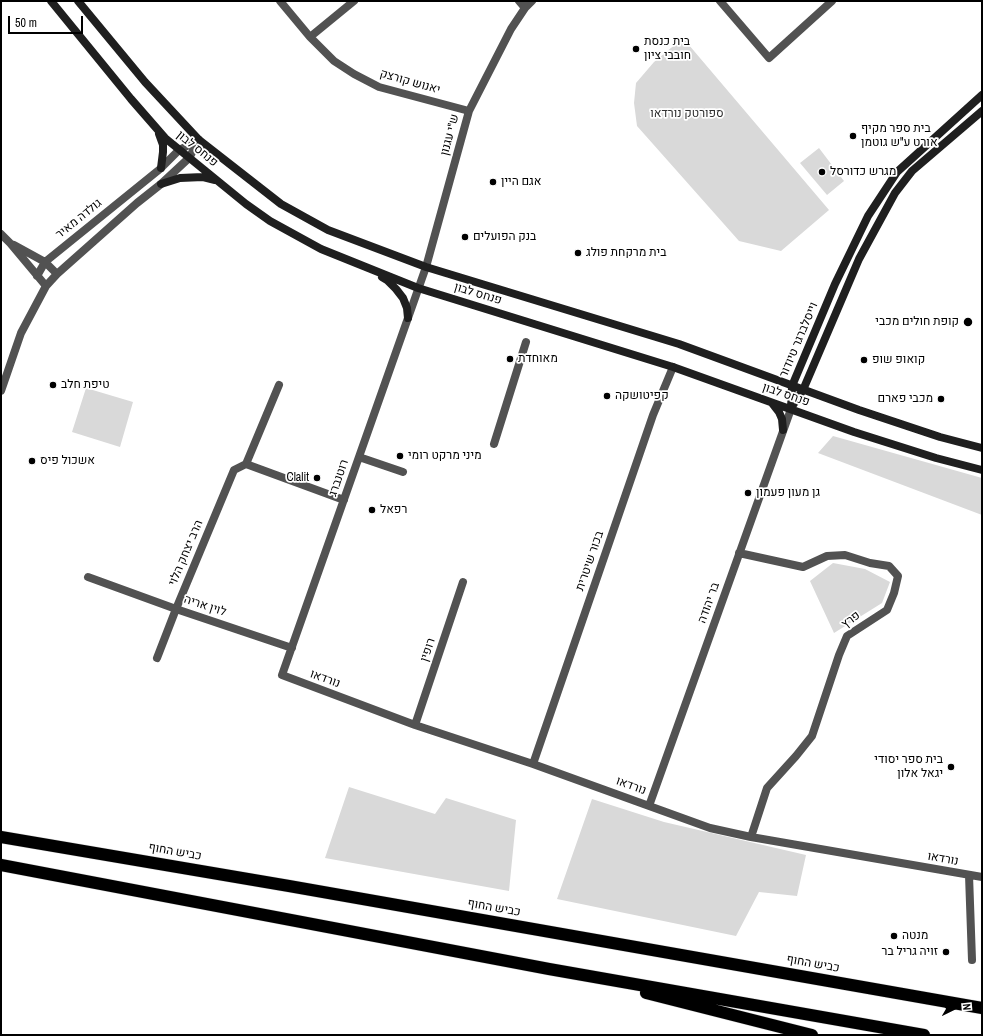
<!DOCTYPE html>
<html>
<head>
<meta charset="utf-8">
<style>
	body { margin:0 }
	#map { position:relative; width:983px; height:1036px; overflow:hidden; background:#fff; font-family:"Archivo Narrow",sans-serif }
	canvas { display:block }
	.frame { position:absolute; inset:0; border:2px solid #000; pointer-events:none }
	.north { position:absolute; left:935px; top:988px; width:40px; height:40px; -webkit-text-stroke:3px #fff; paint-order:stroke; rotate:85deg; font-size:11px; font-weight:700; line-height:16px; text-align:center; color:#000 }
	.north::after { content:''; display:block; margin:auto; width:14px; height:18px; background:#000; clip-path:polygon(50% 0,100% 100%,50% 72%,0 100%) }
	.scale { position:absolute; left:8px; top:16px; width:75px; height:18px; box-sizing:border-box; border:2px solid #000; border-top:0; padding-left:5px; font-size:12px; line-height:14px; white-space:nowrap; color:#000; -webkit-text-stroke:3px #fff; paint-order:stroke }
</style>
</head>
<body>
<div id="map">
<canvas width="983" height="1036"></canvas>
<div class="frame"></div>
<div class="north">N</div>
<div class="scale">50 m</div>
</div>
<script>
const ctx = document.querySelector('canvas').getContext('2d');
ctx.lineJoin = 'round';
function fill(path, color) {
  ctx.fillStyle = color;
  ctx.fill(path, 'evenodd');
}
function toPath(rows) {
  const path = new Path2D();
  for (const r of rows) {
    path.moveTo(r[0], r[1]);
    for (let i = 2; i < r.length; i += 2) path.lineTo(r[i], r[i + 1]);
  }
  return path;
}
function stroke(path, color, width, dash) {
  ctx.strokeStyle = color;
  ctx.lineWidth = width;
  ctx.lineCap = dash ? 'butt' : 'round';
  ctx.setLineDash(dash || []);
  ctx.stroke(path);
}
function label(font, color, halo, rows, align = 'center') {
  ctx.font = font + ' "Archivo Narrow",Heebo,sans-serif';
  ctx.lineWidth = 3.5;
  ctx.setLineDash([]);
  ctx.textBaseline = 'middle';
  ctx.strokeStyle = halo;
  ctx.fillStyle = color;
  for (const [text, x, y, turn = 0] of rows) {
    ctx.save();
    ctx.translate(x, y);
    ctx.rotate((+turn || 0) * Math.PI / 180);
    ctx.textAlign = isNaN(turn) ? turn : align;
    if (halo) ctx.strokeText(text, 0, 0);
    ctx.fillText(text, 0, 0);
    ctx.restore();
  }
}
fill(toPath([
	[683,38,829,210,781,251,739,241,637,126,634,103,636,83,654,62],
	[819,148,844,181,827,195,800,163],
	[86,388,133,402,120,447,72,432],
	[833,436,982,478,982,515,818,453],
	[833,563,865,569,890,582,882,603,834,633,810,581],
	[349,787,435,814,446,798,516,820,509,891,325,858],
	[592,799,664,822,806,855,797,896,759,892,736,936,557,899]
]), '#d9d9d9');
const highway = toPath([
	[1,837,289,886,982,1008],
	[1,865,549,969,924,1035],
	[646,993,812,1035]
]);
stroke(highway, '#dbdbdb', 13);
stroke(toPath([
	[280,1,310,37,334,61,354,74,379,87,469,111],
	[519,1,525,8],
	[532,1,525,8,511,29,469,111,426,267,282,675,415,725,533,764,710,828,751,837,982,877],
	[720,1,769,58,832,1],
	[310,37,354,1],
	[1,234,10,243,46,286],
	[14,245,45,262,57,274],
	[37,276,45,262,160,169,179,150,199,140],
	[1,391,21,333,46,286,57,274,137,203,161,184,189,158,199,140],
	[494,444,526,342],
	[359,457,403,472],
	[246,464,279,385],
	[739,553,803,567,827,556,845,555,870,563,889,566,898,576,894,593,887,610,847,636,839,655,812,736,796,756,767,788,751,837],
	[88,577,176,609,292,648],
	[157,658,176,609,234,470,246,464,344,500],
	[415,725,463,582],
	[533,764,653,415,673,367],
	[649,806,791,409],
	[969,875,972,960]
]), '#525252', 8);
stroke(toPath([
	[51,1,131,99,165,138,246,204,270,221,321,249,418,288,673,367,854,432,936,458,982,470],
	[78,1,145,82,199,140,281,204,328,230,426,267,679,344,859,410,940,437,982,448],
	[159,134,163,145,163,152,161,168],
	[161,184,180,178,203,177,215,180],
	[382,277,387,280,396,289,403,298,407,308,408,318],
	[772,403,779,412,782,419,783,430],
	[791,408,803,390,859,259,895,193,912,171,982,111],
	[791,409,792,386,835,284,868,216,897,172,982,95]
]), '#1f1f1f', 8);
stroke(highway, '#000', 12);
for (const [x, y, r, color] of [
	[636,49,4,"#000"],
	[853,136,4,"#000"],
	[822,172,4,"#000"],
	[493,182,4,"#000"],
	[465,237,4,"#000"],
	[578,253,4,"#000"],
	[968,322,5,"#000"],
	[510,359,4,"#000"],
	[864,360,4,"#000"],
	[53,385,4,"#000"],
	[607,396,4,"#000"],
	[941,399,4,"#000"],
	[400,456,4,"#000"],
	[32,461,4,"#000"],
	[317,478,4,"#000"],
	[748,493,4,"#000"],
	[372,510,4,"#000"],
	[951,767,4,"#000"],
	[894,936,4,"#000"],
	[946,952,4,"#000"]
]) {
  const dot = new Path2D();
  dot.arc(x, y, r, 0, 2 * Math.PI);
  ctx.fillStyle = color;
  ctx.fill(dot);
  stroke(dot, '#fff', 1.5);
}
label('12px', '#000', '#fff', [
	["בית כנסת",644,42],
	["חובבי ציון",644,56],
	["בית ספר מקיף",861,129],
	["אורט ע\"ש גוטמן",861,143],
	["מגרש כדורסל",830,172],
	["אגם היין",501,182],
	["בנק הפועלים",473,237],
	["בית מרקחת פולג",586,253],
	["קופת חולים מכבי",959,322,"right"],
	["מאוחדת",518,359],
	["קואופ שופ",872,360],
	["טיפת חלב",61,385],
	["קפיטושקה",615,396],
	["מכבי פארם",933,399,"right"],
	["מיני מרקט רומי",408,456],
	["אשכול פיס",40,461],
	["Clalit",309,478,"right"],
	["גן מעון פעמון",756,493],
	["רפאל",380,510],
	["בית ספר יסודי",943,760,"right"],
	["יגאל אלון",943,774,"right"],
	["מנטה",902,936],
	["זויה גריל בר",938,952,"right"]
], 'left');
label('12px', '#000', '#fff', [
	["יאנוש קורצק",410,82,16],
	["ש\"י עגנון",450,135,-75],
	["פנחס לבון",197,149,39],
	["גולדה מאיר",79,219,-39],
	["פנחס לבון",478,294,17],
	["וייסלברגר טיודור",799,340,-67],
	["פנחס לבון",786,395,19],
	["רוטנברג",339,478,-71],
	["הרב יצחק הלוי",186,553,-67],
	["בכור שיטרית",590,561,-71],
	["בר יהודה",709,603,-70],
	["לוין אריה",205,606,18],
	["פרץ",851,620,-37],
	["רופין",428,650,-71],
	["נורדאו",325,679,20],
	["נורדאו",631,786,20],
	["כביש החוף",175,852,10],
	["נורדאו",943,859,10],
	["כביש החוף",494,908,10],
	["כביש החוף",813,964,10]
]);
label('12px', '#303030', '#fff', [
	["ספורטק נורדאו",687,114]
]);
</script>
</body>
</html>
